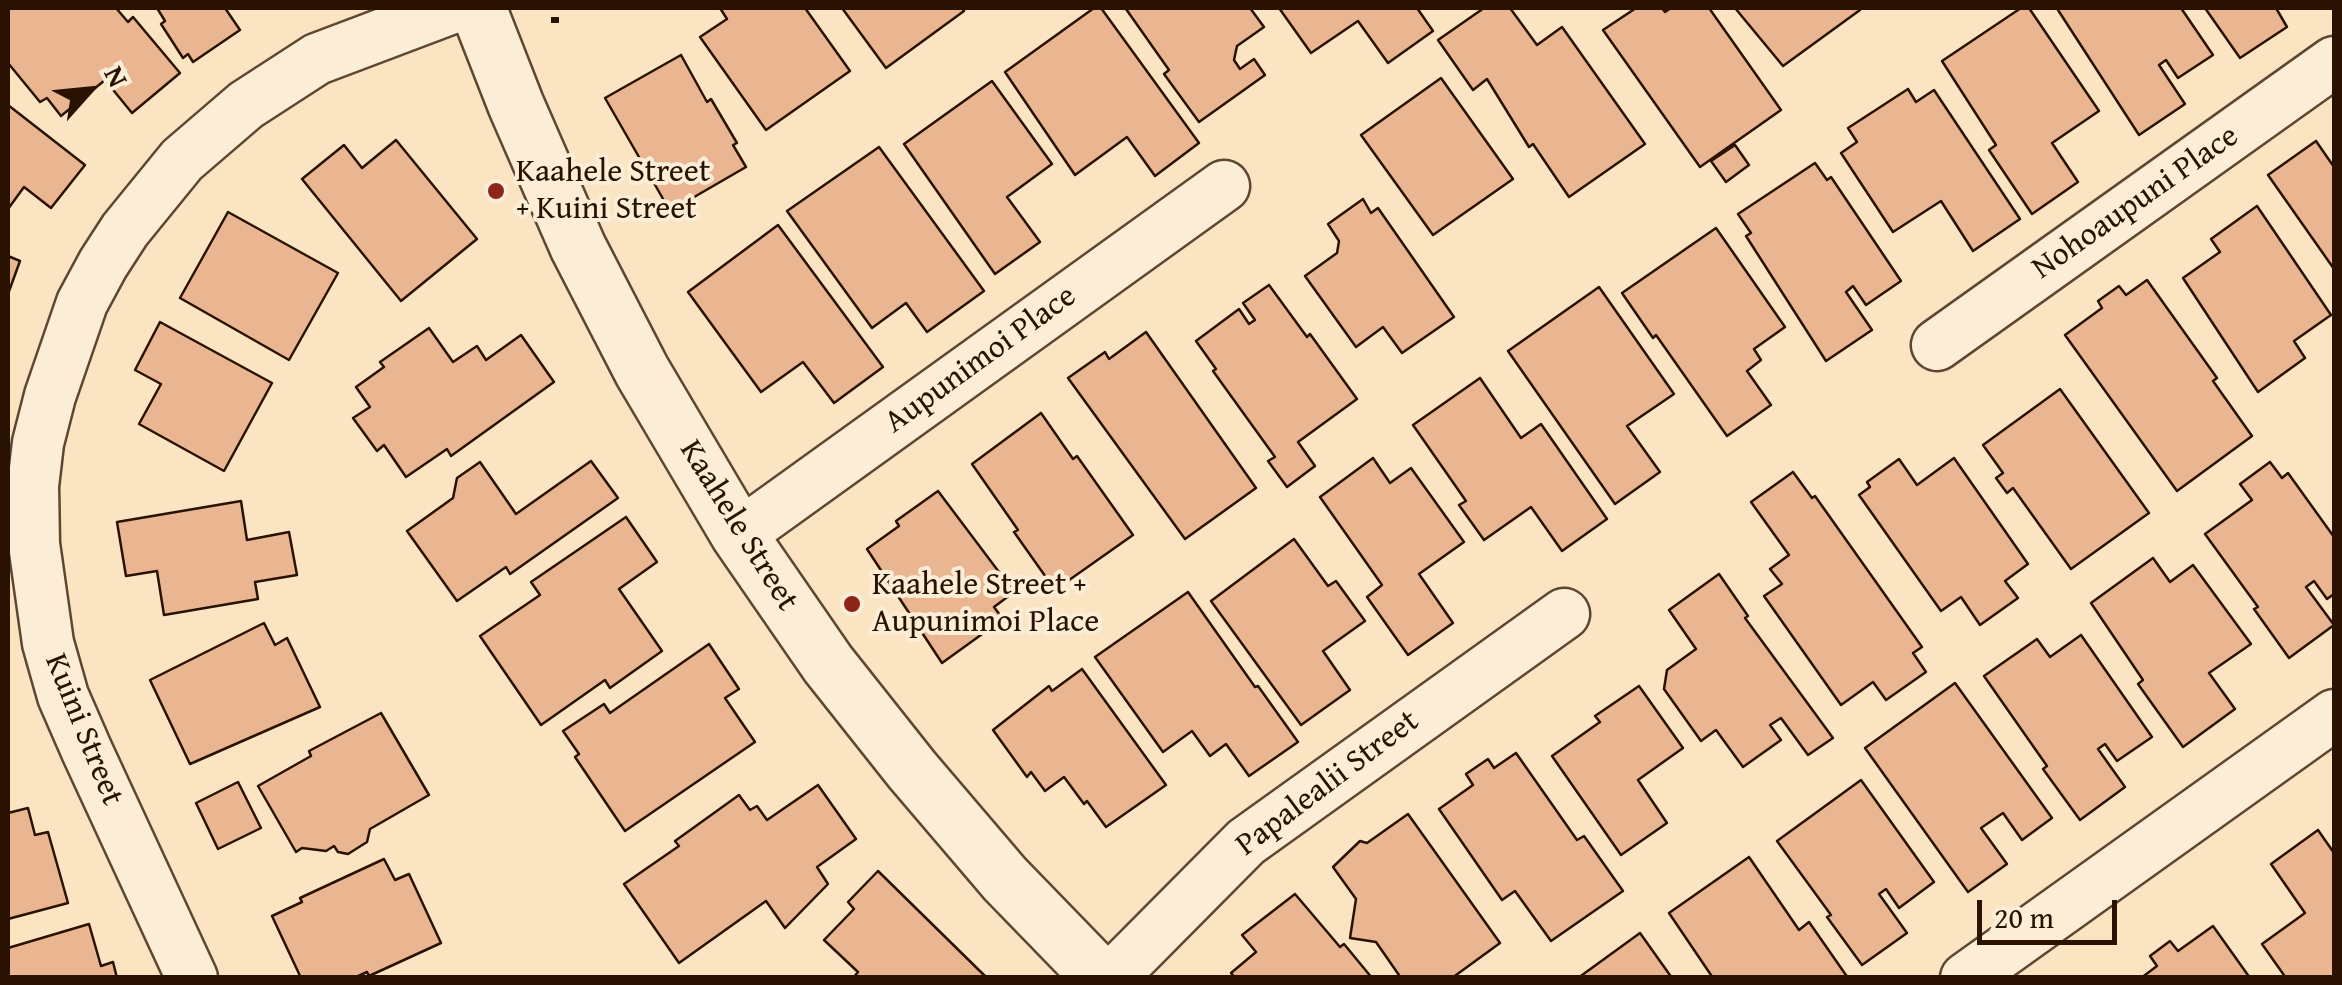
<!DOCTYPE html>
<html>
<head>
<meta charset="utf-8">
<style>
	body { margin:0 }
	#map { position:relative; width:2342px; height:985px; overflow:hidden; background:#fbe4c2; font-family:"Gentium Book Plus",serif }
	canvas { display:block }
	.frame { position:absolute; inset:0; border:10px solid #291201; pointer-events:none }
	.north { position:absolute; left:40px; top:40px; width:100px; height:100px; -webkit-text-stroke:8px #fcedd7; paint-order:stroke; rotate:63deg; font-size:28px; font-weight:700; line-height:40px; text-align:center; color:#291201 }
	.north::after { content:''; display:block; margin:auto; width:35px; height:45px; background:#291201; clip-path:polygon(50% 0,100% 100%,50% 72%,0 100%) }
	.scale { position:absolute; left:1977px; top:900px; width:140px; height:45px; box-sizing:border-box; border:5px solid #291201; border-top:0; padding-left:12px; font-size:30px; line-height:35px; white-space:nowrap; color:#291201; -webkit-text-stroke:8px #fcedd7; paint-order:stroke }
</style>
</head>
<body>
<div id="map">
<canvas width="2342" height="985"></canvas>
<div class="frame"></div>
<div class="north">N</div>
<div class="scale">20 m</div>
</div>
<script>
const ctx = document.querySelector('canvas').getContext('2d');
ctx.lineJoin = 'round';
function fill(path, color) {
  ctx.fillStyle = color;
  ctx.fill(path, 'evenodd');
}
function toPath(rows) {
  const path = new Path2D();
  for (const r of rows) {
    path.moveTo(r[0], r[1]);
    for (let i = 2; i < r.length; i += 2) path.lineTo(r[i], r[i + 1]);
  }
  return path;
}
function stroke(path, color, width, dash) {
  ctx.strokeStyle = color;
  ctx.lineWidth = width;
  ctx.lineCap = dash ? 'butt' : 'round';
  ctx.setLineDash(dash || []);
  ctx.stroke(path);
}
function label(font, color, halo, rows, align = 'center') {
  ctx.font = font + ' "Gentium Book Plus",serif';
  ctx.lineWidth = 8;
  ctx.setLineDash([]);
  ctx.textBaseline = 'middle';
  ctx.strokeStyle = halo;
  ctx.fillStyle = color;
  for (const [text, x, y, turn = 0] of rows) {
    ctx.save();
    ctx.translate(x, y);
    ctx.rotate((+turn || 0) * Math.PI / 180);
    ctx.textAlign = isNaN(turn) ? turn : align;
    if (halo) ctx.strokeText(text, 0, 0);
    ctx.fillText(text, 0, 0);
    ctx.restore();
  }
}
const building = toPath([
	[8,8,116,8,128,22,133,17,180,73,132,113,105,80,61,116,47,98,40,102,8,63,8,8],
	[157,8,225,8,240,30,193,62,188,54,183,58,161,24,165,21,157,8],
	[720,8,805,8,850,71,766,130,700,37,727,19,720,8],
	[842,8,962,8,964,11,886,68,842,8],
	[1094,8,1101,8,1199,143,1155,176,1127,137,1075,175,1005,72,1094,8],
	[1128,8,1250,8,1264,27,1237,46,1234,60,1240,69,1254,59,1265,75,1199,122,1164,74,1169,70,1126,9,1128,8],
	[1279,8,1417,8,1433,31,1388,63,1358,21,1311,53,1279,8],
	[1484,8,1510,8,1537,45,1562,27,1645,144,1569,197,1533,144,1529,147,1487,79,1473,90,1438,40,1484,8],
	[1636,8,1662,8,1665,12,1671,8,1709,8,1781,110,1700,167,1603,30,1636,8],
	[1735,8,1858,8,1860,10,1783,66,1735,8],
	[2021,8,2029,8,2099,111,2052,143,2078,182,2032,214,1989,150,1996,145,1942,61,2021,8],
	[2061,8,2181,8,2213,55,2178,78,2166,60,2159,65,2185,104,2139,135,2058,10,2061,8],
	[2205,8,2276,8,2287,27,2240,58,2205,8],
	[681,55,707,102,711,99,737,143,733,145,746,167,670,211,605,98,681,55],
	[1441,78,1513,179,1433,235,1361,135,1441,78],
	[992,81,1052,164,1007,197,1040,242,995,274,904,144,992,81],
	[1908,89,1916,102,1934,90,2020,219,1973,251,1941,201,1893,232,1841,153,1857,142,1848,128,1908,89],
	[8,105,85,165,51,208,24,187,8,209,8,105],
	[396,140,477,239,401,301,302,179,344,145,362,168,396,140],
	[2316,141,2334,167,2334,269,2268,175,2316,141],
	[1735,145,1749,165,1726,182,1711,161,1735,145],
	[879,147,984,291,927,332,906,303,872,328,787,211,879,147],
	[1815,163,1827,180,1831,177,1901,281,1866,305,1853,286,1846,292,1872,330,1826,361,1746,236,1751,233,1738,214,1815,163],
	[1363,199,1371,213,1378,208,1454,317,1402,353,1383,327,1356,347,1305,276,1337,253,1339,241,1328,224,1363,199],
	[2257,206,2331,315,2294,341,2305,358,2258,392,2183,278,2220,252,2211,239,2257,206],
	[228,212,338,273,289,360,180,298,228,212],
	[778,225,883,367,834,403,803,362,761,392,688,292,778,225],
	[1716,228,1785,327,1754,349,1761,360,1747,371,1771,405,1727,436,1656,335,1653,338,1622,293,1716,228],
	[8,256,20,261,8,294,8,256],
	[2147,280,2217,378,2213,381,2252,436,2177,491,2065,335,2102,308,2098,301,2119,286,2126,295,2147,280],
	[1269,285,1307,337,1310,334,1357,399,1298,442,1315,466,1287,487,1268,461,1275,457,1213,371,1216,369,1196,341,1239,309,1249,324,1255,320,1243,303,1269,285],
	[1599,287,1674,394,1627,426,1660,472,1615,504,1508,351,1599,287],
	[160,322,272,383,224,471,139,424,161,384,135,370,160,322],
	[429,328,453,362,477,346,486,360,521,335,554,382,451,456,447,449,406,477,384,445,377,451,353,418,370,407,356,387,384,367,380,362,429,328],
	[1146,332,1256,488,1185,539,1068,378,1105,352,1109,359,1146,332],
	[1480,378,1521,438,1541,424,1607,519,1562,551,1531,507,1484,540,1459,505,1466,501,1413,425,1480,378],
	[2060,389,2149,513,2071,569,2013,488,2007,493,1996,478,2003,473,1983,445,2060,389],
	[1041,413,1073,459,1077,456,1133,535,1055,590,1014,532,1018,530,972,464,1041,413],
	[1373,458,1390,483,1411,468,1464,542,1419,574,1453,623,1408,655,1367,597,1382,585,1320,497,1373,458],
	[1954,458,2028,564,2005,581,2018,598,1980,625,1961,597,1941,611,1859,495,1870,487,1867,482,1899,459,1917,485,1954,458],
	[591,461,618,498,510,574,506,567,457,601,407,531,453,498,457,478,480,462,516,514,591,461],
	[2270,462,2282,478,2288,473,2334,537,2334,594,2327,599,2314,581,2306,587,2334,625,2289,658,2254,609,2258,607,2205,534,2252,500,2240,484,2270,462],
	[1793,472,1812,498,1815,496,1922,647,1913,653,1926,672,1886,700,1873,682,1841,705,1764,596,1782,584,1770,569,1789,555,1751,502,1793,472],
	[938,491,1014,592,994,607,1003,619,942,663,867,549,899,526,896,521,938,491],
	[241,501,247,540,289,532,297,575,255,582,258,599,164,615,157,571,126,576,117,522,241,501],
	[626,517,657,562,619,589,662,651,610,688,605,680,541,725,480,636,540,595,531,582,626,517],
	[1294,539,1328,586,1336,581,1365,621,1323,651,1350,690,1301,725,1211,601,1294,539],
	[2153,558,2170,582,2193,565,2251,644,2209,673,2235,709,2183,747,2138,684,2143,680,2091,603,2153,558],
	[1719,574,1748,616,1745,618,1833,738,1808,755,1781,718,1770,725,1781,740,1743,767,1716,730,1701,741,1664,689,1667,670,1696,649,1669,610,1719,574],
	[1188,592,1255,687,1258,686,1298,742,1249,776,1226,744,1210,756,1192,731,1163,752,1095,657,1188,592],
	[264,623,275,645,287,638,320,707,190,764,150,680,264,623],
	[2081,635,2152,737,2117,761,2105,744,2098,749,2125,787,2080,820,2043,769,2047,766,1984,676,2037,639,2050,657,2081,635],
	[709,644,739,689,725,698,755,742,625,831,575,757,579,754,563,731,604,704,610,713,709,644],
	[1082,669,1166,785,1106,827,1087,801,1084,804,1064,777,1045,791,1031,772,1027,777,993,730,1049,686,1052,691,1082,669],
	[1955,683,2052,818,2022,840,2003,813,1981,828,2007,864,1968,892,1865,748,1955,683],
	[1639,686,1683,748,1638,780,1667,823,1621,855,1552,756,1600,722,1595,716,1639,686],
	[381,713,429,795,370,829,367,842,348,854,338,852,334,846,326,851,302,848,296,852,258,786,311,756,309,751,381,713],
	[1516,753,1577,840,1584,836,1623,891,1551,941,1515,891,1502,900,1439,809,1473,785,1466,774,1488,759,1494,768,1516,753],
	[1861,780,1934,882,1899,908,1886,889,1879,894,1907,933,1862,965,1827,917,1831,915,1777,841,1861,780],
	[238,782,261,828,218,849,196,803,238,782],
	[818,785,856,839,817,867,828,884,785,928,766,901,679,963,624,884,679,846,675,841,739,795,750,810,757,806,767,820,818,785],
	[28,808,35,835,48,832,68,903,8,919,8,813,28,808],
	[1408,814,1500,943,1452,978,1401,978,1376,942,1350,938,1356,899,1333,867,1360,841,1367,843,1408,814],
	[2318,830,2334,853,2334,978,2286,978,2262,944,2305,913,2271,864,2318,830],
	[1749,857,1799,930,1809,922,1848,978,1713,978,1669,913,1749,857],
	[384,859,395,880,409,874,441,943,369,976,367,972,354,978,301,978,272,916,302,902,300,898,384,859],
	[878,871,987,978,853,978,858,972,824,940,854,909,848,902,878,871],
	[1295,894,1340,947,1344,944,1372,978,1235,978,1231,973,1256,952,1242,935,1295,894],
	[89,924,101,966,113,962,117,978,8,978,8,948,89,924],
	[2213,926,2250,978,2141,978,2157,966,2150,956,2170,941,2178,951,2213,926],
	[1640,933,1672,978,1578,978,1640,933]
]);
fill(building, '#eab591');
stroke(building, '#291201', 2.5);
const minor = toPath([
	[1937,345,2334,62],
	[739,535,1224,186],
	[192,978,87,751,63,696,48,643,34,544,33,486,38,443,50,396,82,303,103,264,125,230,182,160,246,105,317,59,452,8],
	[1111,978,1246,842,1564,614],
	[1966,978,2334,715]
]);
const tertiary = toPath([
	[478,8,516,105,578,247,642,371,739,535,828,664,912,770,1005,879,1101,978]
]);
stroke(minor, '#5e4631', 55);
stroke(tertiary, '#5e4631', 60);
stroke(toPath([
	[551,20,562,20]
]), '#291201', 6, [8, 5]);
stroke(minor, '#fcedd7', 50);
stroke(tertiary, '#fcedd7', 55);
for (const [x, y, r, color] of [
	[496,191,10,"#8f2418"],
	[852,604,10,"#8f2418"]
]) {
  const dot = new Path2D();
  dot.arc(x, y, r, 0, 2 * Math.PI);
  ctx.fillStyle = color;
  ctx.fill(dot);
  stroke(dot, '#fcedd7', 4);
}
label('32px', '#291201', '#fcedd7', [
	["Kaahele Street",516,173],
	["+ Kuini Street",516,210],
	["Kaahele Street +",872,586],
	["Aupunimoi Place",872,623]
], 'left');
label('32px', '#291201', '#fcedd7', [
	["Nohoaupuni Place",2136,203,-35],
	["Aupunimoi Place",981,360,-36],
	["Kaahele Street",738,526,58],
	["Kuini Street",83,730,68],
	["Papalealii Street",1328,784,-37]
]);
</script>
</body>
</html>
